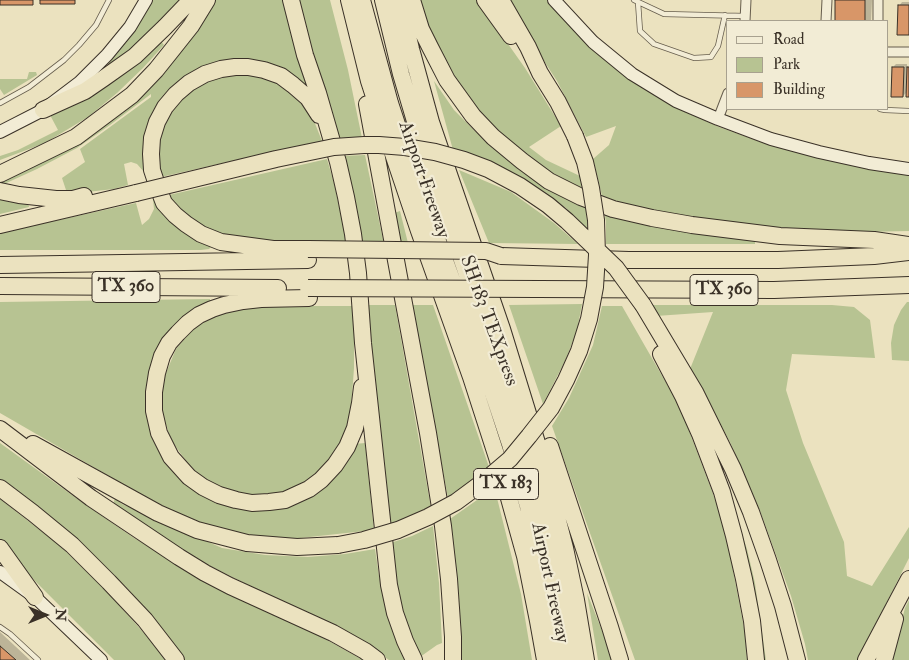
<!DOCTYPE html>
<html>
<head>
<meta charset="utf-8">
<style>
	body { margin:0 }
	#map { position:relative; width:909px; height:660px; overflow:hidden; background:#ebe2bf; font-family:"IM FELL Double Pica",serif }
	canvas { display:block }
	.legend { position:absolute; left:726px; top:20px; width:162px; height:90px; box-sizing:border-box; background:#f2ecd5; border:1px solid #a8a18f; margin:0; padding:6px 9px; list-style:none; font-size:15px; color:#3a3127 }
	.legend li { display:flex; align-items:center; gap:10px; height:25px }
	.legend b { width:25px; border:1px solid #a8a18f }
	.north { position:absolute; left:20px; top:590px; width:50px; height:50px; -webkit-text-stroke:4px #f2ecd5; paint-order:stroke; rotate:90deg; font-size:14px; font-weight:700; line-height:20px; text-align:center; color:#3a3127 }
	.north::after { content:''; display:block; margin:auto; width:18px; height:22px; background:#3a3127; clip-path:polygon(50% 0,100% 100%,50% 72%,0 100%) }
</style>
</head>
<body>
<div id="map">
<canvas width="909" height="660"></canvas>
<ul class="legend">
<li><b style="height:6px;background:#f2ecd5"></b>Road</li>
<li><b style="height:14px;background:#b7c392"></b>Park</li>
<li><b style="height:14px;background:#d89668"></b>Building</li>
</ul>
<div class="north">N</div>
</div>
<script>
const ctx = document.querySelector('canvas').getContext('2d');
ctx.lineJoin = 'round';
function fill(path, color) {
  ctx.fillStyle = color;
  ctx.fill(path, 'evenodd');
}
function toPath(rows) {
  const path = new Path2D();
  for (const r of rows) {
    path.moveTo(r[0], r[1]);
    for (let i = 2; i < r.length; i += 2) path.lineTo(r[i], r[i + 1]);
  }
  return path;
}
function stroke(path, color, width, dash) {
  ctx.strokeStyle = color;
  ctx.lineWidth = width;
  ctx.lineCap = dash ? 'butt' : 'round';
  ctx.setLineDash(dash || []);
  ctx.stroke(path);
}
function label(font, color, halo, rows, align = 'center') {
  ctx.font = font + ' "IM FELL Double Pica",serif';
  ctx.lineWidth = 4.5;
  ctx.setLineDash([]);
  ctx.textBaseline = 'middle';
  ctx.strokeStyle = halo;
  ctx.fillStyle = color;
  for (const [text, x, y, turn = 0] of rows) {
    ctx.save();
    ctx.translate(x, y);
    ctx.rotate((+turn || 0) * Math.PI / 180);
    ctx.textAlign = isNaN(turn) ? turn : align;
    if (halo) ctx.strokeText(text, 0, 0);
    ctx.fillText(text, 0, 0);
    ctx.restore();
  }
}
fill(toPath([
	[153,0,182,0,155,31,110,66,108,64,138,26],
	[214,0,285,0,310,93,276,68,183,81,144,172,137,164,131,162,124,164,128,185,114,189,87,192,33,190,12,186,37,189,60,191,66,190,62,178,85,162,80,149,151,97,151,94,110,125,77,148,37,169,2,185,0,184,0,179,88,135],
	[296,0,330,0,348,70,362,138,338,139],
	[419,0,477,0,525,68,561,126,529,147,546,160,580,176,582,188,561,178,533,161,509,141,479,113,443,59,427,27],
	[510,0,548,0,554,8,679,109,719,127,769,145,909,174,909,231,863,232,795,229,750,226,671,214,603,200,593,159,609,145,616,126,586,137,557,81,529,38],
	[160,40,164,45,143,68,117,93,88,117,45,143,0,160,0,156,18,150,58,130,50,115],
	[29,72,36,72,37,75,4,95,0,89,0,79,27,79],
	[257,74,286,86,310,111,322,141,285,149,161,177,158,143,168,116,189,91,220,75],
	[434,81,454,110,476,132,510,162,558,193,585,202,588,230,566,208,538,189,453,150],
	[365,155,384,244,360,244,342,156],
	[327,159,334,183,347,243,284,243,224,235,206,229,179,210,169,195],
	[459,170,511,192,554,223,578,244,489,243],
	[0,197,28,203,29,207,0,214],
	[157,197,212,246,209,249,201,250,0,250,0,232,18,229,136,203,142,225,149,219,154,209,153,199],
	[400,211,408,243,401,243,394,213],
	[604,211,755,239,755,244,606,244,606,222],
	[210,299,210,303,151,375,180,478,281,507,354,444,365,443,374,530,282,540,227,531,173,513,0,413,0,302],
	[907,302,909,302,909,361,892,360,891,343,894,325,901,310],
	[582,304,577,331,565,361,543,404,509,305],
	[366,305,395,305,431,508,387,526],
	[412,305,433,305,489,467,448,498],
	[648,305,832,305,854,307,870,320,875,358,792,354,786,390,803,443,844,542,847,576,872,586,909,527,909,558,858,660,808,660,805,644,791,596,760,511,730,442,690,369,713,312,656,316],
	[299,306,354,306,354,368,350,423,341,445,323,468,300,487,277,493,242,495,210,482,191,468,171,440,161,409,163,380,176,349,195,327,218,315,250,307],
	[602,306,622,306,680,407,724,523,745,633,747,660,635,660,552,426,569,398,593,345],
	[0,443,83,503,134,538,209,583,318,635,363,660,184,660,129,590,55,521,0,480],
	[494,486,521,594,532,660,461,660,459,599,450,519,477,500],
	[115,498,122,504,222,548,265,555,308,557,345,554,375,549,379,576,388,612,396,641,405,660,389,660,361,641,206,564,150,530,113,505],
	[0,499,59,545,99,583,161,652,167,660,114,660,31,577,0,541],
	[738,522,747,549,755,583,766,660,763,660],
	[433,526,439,583,442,643,437,645,420,657,409,642,387,544,412,536],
	[587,593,603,633,612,660,598,660],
	[909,600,909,660,891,660,905,608]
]), '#b7c392');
fill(toPath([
	[837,0,872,0,871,21,836,21],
	[902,2,909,2,909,34,899,6],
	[896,64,907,64,907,69,909,67,909,96,908,91,903,96,893,67],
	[0,632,30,660,0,660]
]), '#0003');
const building = toPath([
	[0,0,33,0,33,5,0,5,0,0],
	[40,0,75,0,75,4,40,4,40,0],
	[835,0,865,0,865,21,835,21,835,0],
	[898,5,909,5,909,35,897,35,898,5],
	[892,67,904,67,903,97,891,97,892,67],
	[907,67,909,67,909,97,906,97,907,67],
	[0,646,16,660,0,660,0,646]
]);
fill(building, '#d89668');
stroke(building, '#3a3127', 1);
const service = toPath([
	[634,0,664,14,745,16],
	[638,2,640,31,654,44,694,58,711,57,718,46,725,15],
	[0,103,29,87,64,60,79,45,96,25,109,0],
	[880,109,885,110,909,111],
	[0,627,10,634,38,660]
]);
const minor = toPath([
	[745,21,746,0],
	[826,21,827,0],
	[878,21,878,0],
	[888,52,909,52],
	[718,119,728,93]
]);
const secondary = toPath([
	[554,0,593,42,632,74,676,101,718,119,771,139,819,152,869,163,909,169],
	[0,132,43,110,80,82,107,55,130,27,146,0],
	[0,572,35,597,101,660]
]);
const motorway = toPath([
	[291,0,305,55,318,93,338,162,346,197,353,234,358,273,363,343,389,585,395,613,405,641,414,660],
	[349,0,369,81,381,118,419,231,471,377,502,473,525,556,538,621,545,660],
	[362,0,390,103,412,170,491,387,510,444,528,506,540,559,552,613,560,660],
	[383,0,401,74,422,145,506,386,535,481,556,564,567,616,574,660],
	[399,0,411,49,431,122,502,329,542,459,565,548,576,600,586,660],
	[412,0,421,29,430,47,447,80,473,116,493,137,522,161,549,181,581,197,613,209,652,218,692,225,780,236,874,240,909,245],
	[485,0,511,36],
	[501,0,528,47,540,73,558,102,575,136],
	[367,104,428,433,443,526,449,579,453,637,453,660],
	[43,110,85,91,104,78,135,56,165,27,191,0],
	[0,174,76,137,132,95,156,70,172,50,191,26,207,0],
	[0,191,19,195,56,199,73,199,84,196],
	[0,225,136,193],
	[308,249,273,249,221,242,201,234,186,224,175,215,164,203,157,185,152,170,151,154,152,138,157,122,165,107,176,94,189,83,205,74,221,69,235,67,248,67,264,70,281,76,293,85,308,98,319,115],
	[501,256,629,260,778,260,874,256,909,252],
	[0,265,308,260],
	[0,286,278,288],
	[538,289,774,290,909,285],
	[309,298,261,299,243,301,224,305,212,309,199,315,188,323,178,333,169,343,162,356,157,373,154,392,154,411,159,433,171,457,189,477,203,487,219,495,236,500,252,503,269,502,285,500,309,489,321,480,335,465,347,447,355,428,360,403,362,387],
	[643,305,695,392,733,469,751,512,768,560,783,606,797,660],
	[661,354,683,396,700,434,722,492,734,536,744,579,752,621,756,660],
	[0,429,91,498,179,557,205,573,230,586,333,633,365,651,377,660],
	[33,444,158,513,197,530,247,543,297,547,338,545],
	[550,446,610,627,620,660],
	[0,488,33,513,72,545,109,582,145,620,176,660],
	[0,548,35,597],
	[866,660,909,579],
	[884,660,895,619]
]);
stroke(service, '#665d4d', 6);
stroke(minor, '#665d4d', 11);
stroke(secondary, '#3a3127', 14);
stroke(motorway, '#3a3127', 18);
stroke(service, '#f2ecd5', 4.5);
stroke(minor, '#f2ecd5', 9);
stroke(secondary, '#f2ecd5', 12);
stroke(motorway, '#ebe2bf', 16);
const motorwayBridge = toPath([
	[136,193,276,159,334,147,364,145,379,145,405,147,435,152,464,160,488,169,520,186,548,205,567,221,616,268,643,305],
	[308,249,486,251,501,256],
	[308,288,538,289],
	[338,545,364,540,398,530,428,517,456,502,483,482,510,459,529,436,551,408,566,380,579,351,589,319,595,287,597,255,596,220,591,188,585,162,575,136]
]);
stroke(motorwayBridge, '#3a3127', 18, []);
stroke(motorwayBridge, '#ebe2bf', 16);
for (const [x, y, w] of [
	[126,287,68],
	[724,290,68],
	[506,484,65]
]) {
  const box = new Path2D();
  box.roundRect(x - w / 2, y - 15.5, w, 31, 4);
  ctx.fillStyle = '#f2ecd5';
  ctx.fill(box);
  stroke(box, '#3a3127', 1);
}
label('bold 18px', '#3a3127', null, [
	["TX 360",126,287],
	["TX 360",724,290],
	["TX 183",506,484]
]);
label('19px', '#3a3127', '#f2ecd5', [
	["Airport Freeway",423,180,71],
	["SH 183 TEXpress",488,321,70],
	["Airport Freeway",549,583,78]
]);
</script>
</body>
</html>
